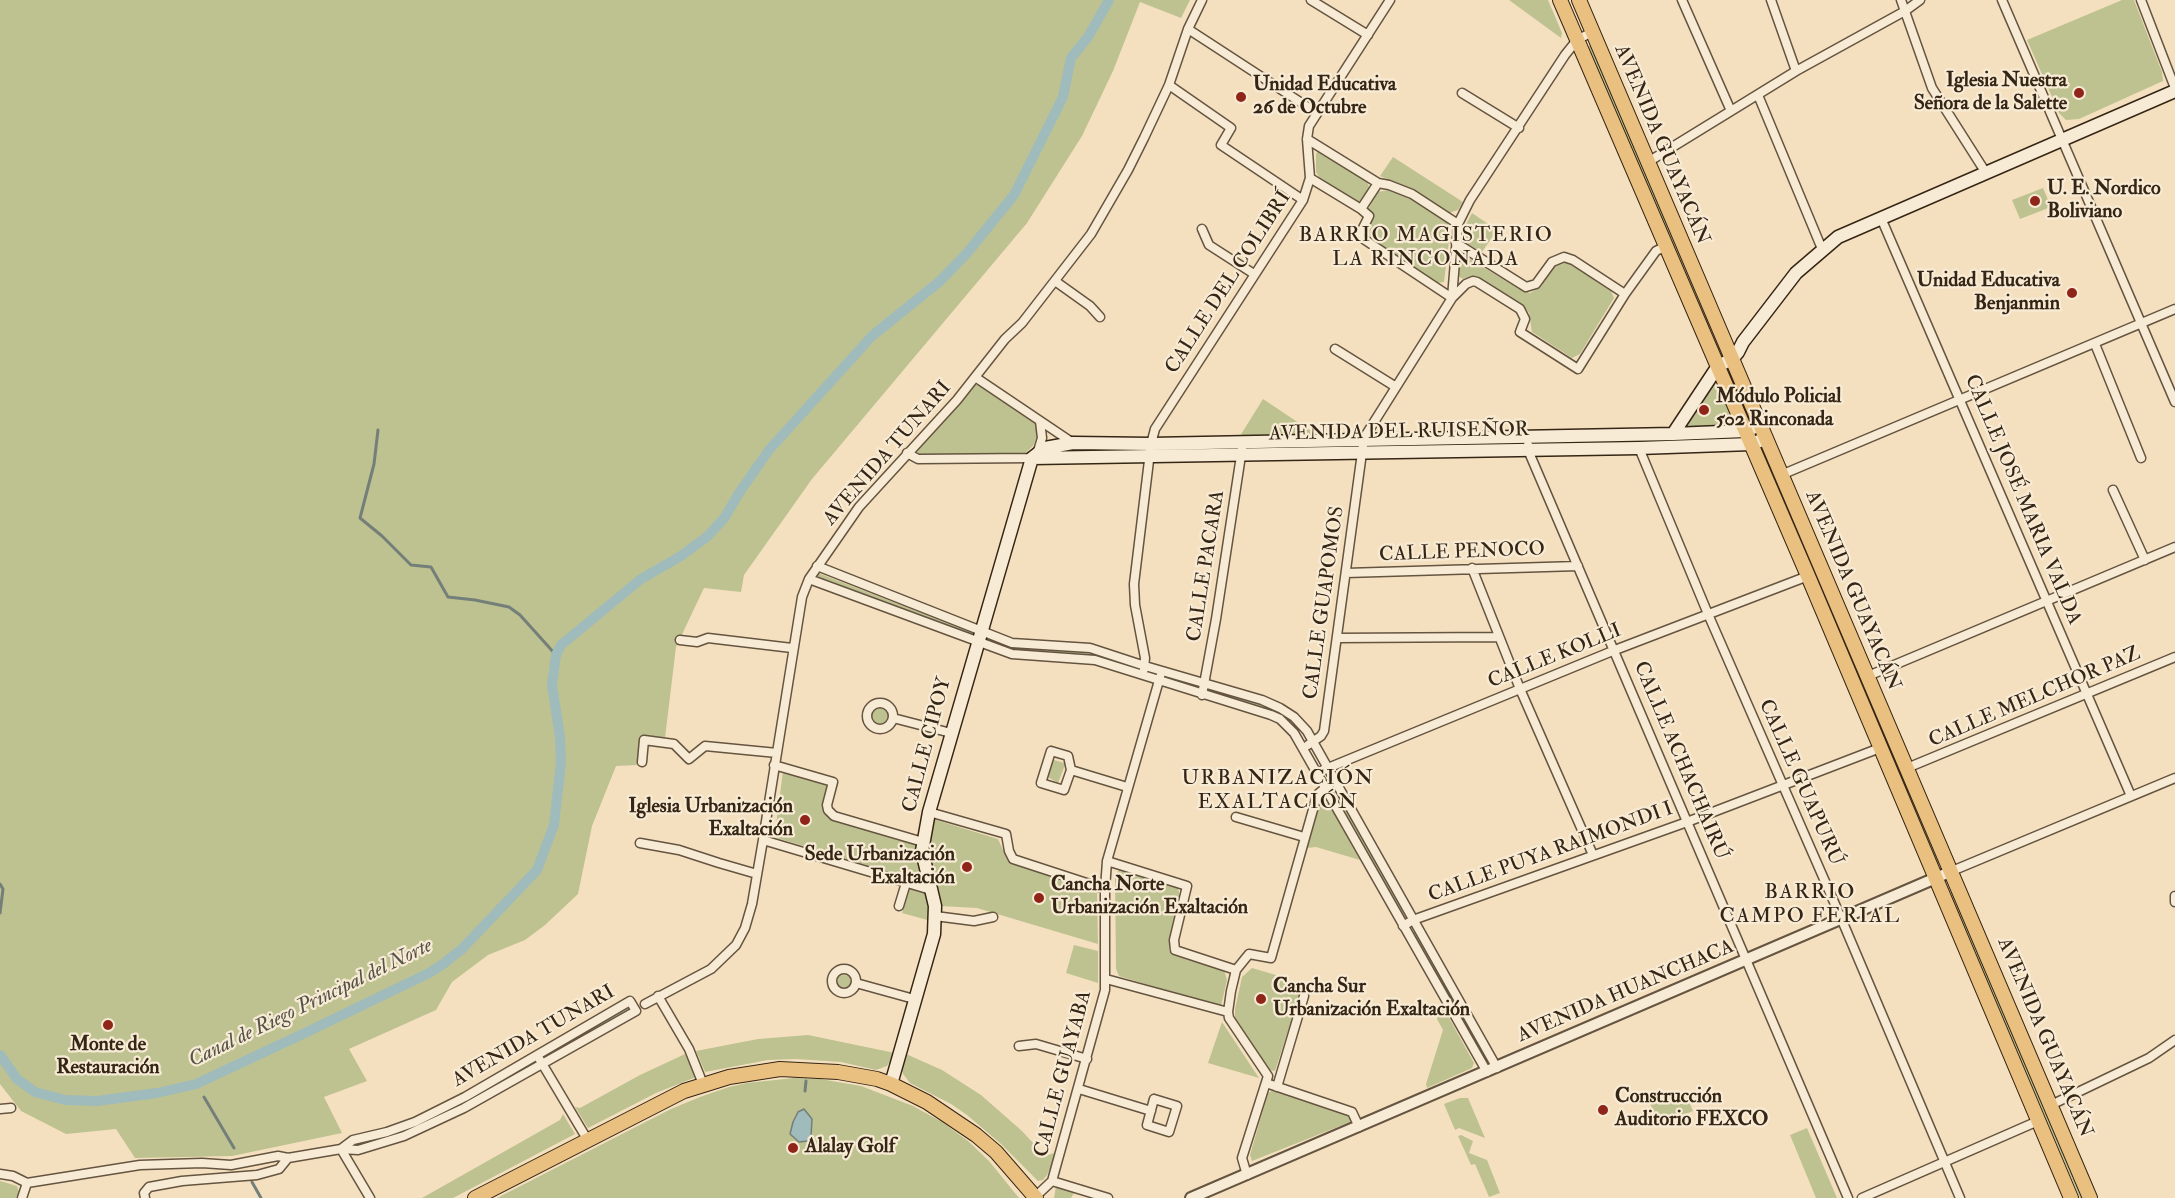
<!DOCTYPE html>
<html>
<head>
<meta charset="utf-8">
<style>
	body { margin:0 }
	canvas { display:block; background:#f4e0bf }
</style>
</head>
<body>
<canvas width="2175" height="1198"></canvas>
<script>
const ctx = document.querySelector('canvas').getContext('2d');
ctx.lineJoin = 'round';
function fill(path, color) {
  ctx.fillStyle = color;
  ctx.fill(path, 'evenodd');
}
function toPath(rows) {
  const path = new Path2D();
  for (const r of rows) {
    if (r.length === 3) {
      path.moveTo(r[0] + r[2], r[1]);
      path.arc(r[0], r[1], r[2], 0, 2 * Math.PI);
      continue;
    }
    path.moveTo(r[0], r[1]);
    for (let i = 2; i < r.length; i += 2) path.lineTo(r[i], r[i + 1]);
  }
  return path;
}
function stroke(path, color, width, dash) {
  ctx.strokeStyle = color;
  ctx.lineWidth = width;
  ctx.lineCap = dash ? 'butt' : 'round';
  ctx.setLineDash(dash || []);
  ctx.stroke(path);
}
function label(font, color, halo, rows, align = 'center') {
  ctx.font = font + ' "IM FELL Double Pica",serif';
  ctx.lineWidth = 4.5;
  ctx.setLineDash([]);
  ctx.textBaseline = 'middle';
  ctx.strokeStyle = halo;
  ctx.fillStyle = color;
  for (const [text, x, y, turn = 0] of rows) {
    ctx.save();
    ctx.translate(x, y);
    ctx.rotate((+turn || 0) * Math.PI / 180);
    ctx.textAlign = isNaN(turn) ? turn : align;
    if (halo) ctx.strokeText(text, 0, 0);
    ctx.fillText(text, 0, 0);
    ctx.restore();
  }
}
fill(toPath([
	[0,0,1190,0,1181,18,1140,2,1113,71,1082,136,1027,223,812,479,744,575,741,592,704,588,676,647,665,738,642,735,637,765,616,766,592,826,578,894,545,925,525,940,488,955,452,982,436,1010,349,1049,367,1081,324,1097,342,1133,232,1156,135,1158,116,1129,66,1134,21,1111,0,1084],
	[1509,0,1548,0,1562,33,1561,38],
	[2122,0,2134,0,2162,72,2163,81,2079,119,2066,120,2059,113,2027,40],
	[1591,45,1711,328,1707,329,1588,47],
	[1318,151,1367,181,1369,187,1361,201,1356,201,1319,177,1316,172,1316,154],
	[1393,157,1463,202,1458,210,1449,213,1415,191,1380,176],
	[2043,188,2051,207,2020,219,2012,200],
	[1389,190,1406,196,1448,222,1450,233,1444,282,1437,283,1366,235,1365,232,1374,214,1368,209,1377,192],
	[1472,213,1497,230,1482,252,1466,243,1463,238,1463,230],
	[1463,255,1519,289,1530,293,1541,287,1556,263,1561,261,1567,262,1611,291,1614,298,1580,354,1572,358,1532,332,1529,313,1522,304,1475,277,1471,276,1463,279,1458,276,1459,257],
	[1713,384,1717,385,1732,418,1728,428,1685,429,1685,426],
	[975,385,979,385,1033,420,1037,427,1037,437,1033,446,1022,456,918,454,917,449],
	[1263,399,1317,435,1240,436],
	[1709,438,1709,442,1537,445,1536,440],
	[1764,452,1941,863,1937,864,1760,453],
	[818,573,976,634,975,637,817,576],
	[1009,647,1099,654,1099,657,1009,650],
	[1213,691,1265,705,1280,711,1293,723,1291,724,1279,714,1267,708,1213,694],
	[879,716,9],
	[1054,760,1064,763,1065,765,1058,783,1048,777,1052,761],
	[783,771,828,785,823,807,825,814,829,817,919,846,918,857,923,880,919,881,777,838,775,833],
	[1324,803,1329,804,1360,860,1316,847,1307,848,1318,808],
	[1345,808,1407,918,1404,919,1342,810],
	[933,819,998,839,1008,861,1014,864,1097,890,1098,944,977,908,940,906,928,855,928,841],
	[1119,870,1178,888,1180,898,1169,939,1169,951,1174,955,1224,970,1227,980,1221,1006,1217,1006,1119,976,1116,969,1115,876],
	[913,888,922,890,928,896,931,921,902,913,909,890],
	[1954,892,2084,1198,2080,1198,1950,894],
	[1415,932,1487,1056,1483,1058,1412,933],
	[1074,945,1098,951,1098,983,1066,973],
	[1252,968,1276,975,1280,979,1303,985,1275,1071,1270,1070,1235,1019,1235,1009,1242,977],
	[844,982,7],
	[629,1007,630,1010,549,1057,547,1054],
	[1443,1007,1474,1063,1472,1068,1427,1088,1426,1084,1443,1030,1437,1019,1441,1008],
	[1222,1022,1259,1078,1208,1063],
	[808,1035,895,1053,887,1066,876,1070,841,1062,796,1059,768,1060,705,1072,696,1051,758,1039],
	[685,1054,696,1077,656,1093,588,1128,575,1107,580,1108,640,1075],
	[906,1054,942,1070,981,1095,1022,1131,1045,1156,1057,1152,1047,1175,1043,1180,1038,1181,1001,1144,967,1115,951,1104,910,1083,903,1074,902,1069],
	[527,1065,528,1068,465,1104,402,1134,356,1146,355,1144,400,1130],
	[794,1078,820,1079,861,1086,913,1106,942,1122,968,1141,989,1161,1019,1198,497,1198,671,1109,700,1097,729,1087,747,1083],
	[1273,1090,1350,1115,1352,1118,1350,1122,1252,1161,1250,1155,1268,1093],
	[1645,1091,1677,1096,1685,1093,1693,1111,1659,1125],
	[1460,1098,1468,1098,1485,1138,1459,1128,1455,1130,1444,1104],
	[563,1114,575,1134,453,1198,422,1198,560,1120],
	[1807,1128,1837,1198,1816,1198,1790,1135],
	[1461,1135,1473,1141,1469,1153,1487,1160,1500,1193,1489,1197,1475,1164,1471,1165,1458,1136],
	[0,1181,17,1186,19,1192,16,1198,0,1198],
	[1056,1186,1074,1193,1071,1198,1054,1198]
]), '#bec290');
const water = toPath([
	[804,1109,812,1119,811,1137,808,1141,799,1142,790,1134,793,1122,798,1112,804,1109]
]);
fill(water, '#9fbbbb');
stroke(water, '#757f79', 1.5);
stroke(toPath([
	[378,430,374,464,360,518,382,536,411,565,431,567,448,597,475,600,509,607,520,615,556,655],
	[0,884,3,889,0,913],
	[805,1091,806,1081],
	[204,1097,234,1148],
	[252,1182,261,1198]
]), '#757f79', 3);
stroke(toPath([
	[0,1055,17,1079,35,1092,65,1100,97,1101,157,1093,196,1084,307,1032,429,973,443,964,462,949,537,870,554,825,561,762,560,737,552,685,556,655,561,645,641,579,681,556,708,536,725,517,739,493,769,450,872,336,939,282,967,253,1014,195,1063,97,1071,58,1088,37,1109,0]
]), '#9fbbbb', 10);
const minor = toPath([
	[1311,0,1368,35],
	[1682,0,1731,111],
	[1771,0,1796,71],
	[1901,0,1932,88,1986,173],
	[2002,0,2175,402],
	[2141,0,2175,88],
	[1188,29,1317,113],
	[1169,85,1231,128,1221,145,1303,200],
	[1462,93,1519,128],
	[1758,95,1822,249],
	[1307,139,1378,183,1389,185,1412,194,1458,224],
	[1648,162,1796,71,1905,11,1920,0],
	[1310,178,1361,209,1369,216,1359,236,1452,298],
	[1361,209,1378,183],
	[1881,218,2131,796],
	[1202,229,1209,245,1254,274],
	[1456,243,1526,287,1536,284,1552,262,1564,257,1573,260,1625,294],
	[1055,281,1090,306,1100,317],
	[1452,298,1466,284,1473,281,1477,282,1520,309,1525,319,1520,332,1578,369,1625,294,1656,251,1666,246],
	[2095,344,2141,458],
	[1335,349,1396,387],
	[975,377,1073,443],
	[1528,445,1528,450,1848,1198],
	[1639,448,1708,614,1841,918,1960,1198],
	[907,453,918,459,1032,458,1038,451,1042,438,1040,421],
	[1781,475,2175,309],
	[2113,490,2145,560],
	[817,566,1012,643,1090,648,1145,666,1262,700,1280,708,1294,717,1307,731,1497,1068],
	[1472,568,1520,689,1593,855],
	[1346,573,1578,566],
	[809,579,1012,654,1095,660,1271,715,1280,719,1294,733,1487,1072],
	[1337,638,1498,637],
	[680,640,697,642,708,638,792,648],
	[1144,669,1145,658,1135,605,1134,584,1151,444,1155,429,1303,200,1310,178,1307,139,1309,126,1390,0],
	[1868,676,2175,547],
	[1202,695,1216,619,1242,449],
	[880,716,13],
	[893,718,951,733],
	[1308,745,1321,736,1324,731,1364,438,1452,298,1458,224,1470,200,1565,55,1577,40,1592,32],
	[1051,751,1068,756,1071,770,1064,790,1041,783,1051,751],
	[642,762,644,740,674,744,689,759,705,746,777,753],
	[774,765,833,782,827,805,828,810,834,816,923,842],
	[1907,768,2175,657],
	[1071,770,1127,787],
	[1323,770,1615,650,1808,576],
	[929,812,1006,834,1009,851,1013,859,1105,889],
	[1236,817,1304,837],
	[763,840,931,890],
	[640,843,679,850,719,863,757,874],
	[1107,861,1187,886,1174,940,1175,950,1236,970],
	[1952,871,2175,778],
	[2175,896,2175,902],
	[899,906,906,883],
	[935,916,974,921,993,917],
	[1403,926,1413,920,1687,822,1880,748],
	[844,981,12],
	[1106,979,1228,1012],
	[856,983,914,999],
	[658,996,689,1049,703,1084],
	[645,1004,711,969,736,945,745,928,752,904,763,840,802,597,809,579,859,507,957,400,1005,339,1022,323,1091,234,1128,170,1144,138,1169,85,1188,29,1202,0],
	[1019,1046,1036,1044,1087,1059],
	[537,1055,587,1139],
	[1266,1083,1352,1112,1359,1127],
	[1277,1087,1304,996],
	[1079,1089,1151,1111],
	[1154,1099,1177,1106,1169,1132,1147,1125,1154,1099],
	[2051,1105,2149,1058,2175,1040],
	[0,1109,11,1108],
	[341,1149,370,1198],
	[0,1174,13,1176,27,1183,140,1165,202,1163,231,1165,278,1156,288,1158,341,1149,358,1150,404,1136,464,1108,636,1011,630,1001,465,1097,415,1122,387,1132,353,1140,341,1149],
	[1247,1175,1242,1158,1268,1076,1229,1018,1228,1012,1231,991,1236,970,1249,954,1271,958,1316,799,1319,793,1329,785],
	[1052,1181,1108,1198],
	[1035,1197,1052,1181,1105,990,1105,889,1107,861,1160,677],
	[22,1198,27,1183],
	[145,1198,144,1193,149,1187,182,1181,257,1175,279,1169,288,1158],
	[1862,1198,2038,1121]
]);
const tertiary = toPath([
	[1191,1198,1952,871]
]);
const secondary = toPath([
	[1673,434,1718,366,1732,359,1738,352,1743,342,1796,273,1838,237,2175,91],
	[1032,458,1639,448,1751,444,1765,439],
	[1032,458,1045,448,1073,443,1151,444,1673,434,1745,431,1753,428],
	[891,1084,934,934,935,906,922,851,929,812,1032,458]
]);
const primary = toPath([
	[1560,0,1808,576,2071,1198],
	[1579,0,2090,1198],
	[475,1198,684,1091,729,1077,780,1069,838,1072,877,1079,891,1084,927,1102,976,1135,996,1152,1036,1198]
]);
stroke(minor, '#655440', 11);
stroke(tertiary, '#655440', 14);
stroke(secondary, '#352515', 15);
stroke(primary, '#352515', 16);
stroke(minor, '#f8ebd5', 8);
stroke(tertiary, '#f8ebd5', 10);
stroke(secondary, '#f8ebd5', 12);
stroke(primary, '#eac080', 14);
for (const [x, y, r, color] of [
	[2079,93,6,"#8f2418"],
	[1241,97,6,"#8f2418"],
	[2035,201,6,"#8f2418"],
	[2072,293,6,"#8f2418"],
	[1704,410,6,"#8f2418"],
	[805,820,6,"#8f2418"],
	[967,867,6,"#8f2418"],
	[1039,898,6,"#8f2418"],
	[1261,999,6,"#8f2418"],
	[108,1025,6,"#8f2418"],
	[1603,1110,6,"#8f2418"],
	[793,1148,6,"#8f2418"]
]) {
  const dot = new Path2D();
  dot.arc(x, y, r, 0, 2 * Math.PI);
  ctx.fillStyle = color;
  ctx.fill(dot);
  stroke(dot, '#f8ebd5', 2);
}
label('bold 20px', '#352515', '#f8ebd5', [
	["Iglesia Nuestra",2067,82,"right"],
	["Señora de la Salette",2067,105,"right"],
	["Unidad Educativa",1253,86],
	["26 de Octubre",1253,109],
	["U. E. Nordico",2047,190],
	["Boliviano",2047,213],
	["Unidad Educativa",2060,282,"right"],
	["Benjanmin",2060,305,"right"],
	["Módulo Policial",1716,398],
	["502 Rinconada",1716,421],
	["Iglesia Urbanización",793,808,"right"],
	["Exaltación",793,831,"right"],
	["Sede Urbanización",955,856,"right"],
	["Exaltación",955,879,"right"],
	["Cancha Norte",1051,886],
	["Urbanización Exaltación",1051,909],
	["Cancha Sur",1273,988],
	["Urbanización Exaltación",1273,1011],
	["Monte de",108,1046,"center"],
	["Restauración",108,1069,"center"],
	["Construcción",1615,1098],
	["Auditorio FEXCO",1615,1121],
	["Alalay Golf",805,1148]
], 'left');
label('20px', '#352515', '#f8ebd5', [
	["AVENIDA GUAYACÁN",1661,145,67],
	["CALLE DEL COLIBRÍ",1229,283,-57],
	["AVENIDA DEL RUISEÑOR",1399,433,-1],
	["AVENIDA TUNARI",888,454,-49],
	["CALLE JOSÉ MARIA VALDA",2022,500,67],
	["CALLE PENOCO",1462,553,-2],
	["CALLE PACARA",1207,566,-81],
	["AVENIDA GUAYACÁN",1852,591,67],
	["CALLE GUAPOMOS",1325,603,-82],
	["CALLE KOLLI",1555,657,-22],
	["CALLE MELCHOR PAZ",2035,698,-23],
	["CALLE CIPOY",928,745,-75],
	["CALLE ACHACHAIRÚ",1680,761,67],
	["CALLE GUAPURÚ",1800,783,66],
	["CALLE PUYA RAIMONDI I",1551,853,-20],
	["AVENIDA HUANCHACA",1626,992,-23],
	["AVENIDA TUNARI",534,1037,-30],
	["AVENIDA GUAYACÁN",2044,1038,67],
	["CALLE GUAYABA",1064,1074,-75]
]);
ctx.letterSpacing = '1.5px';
label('21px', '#352515', '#f8ebd5', [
	["BARRIO MAGISTERIO",1426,236],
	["LA RINCONADA",1426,260],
	["URBANIZACIÓN",1278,779],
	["EXALTACIÓN",1278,803],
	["BARRIO",1810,893],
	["CAMPO FERIAL",1810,917]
]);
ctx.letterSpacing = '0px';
label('italic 21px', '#555247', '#f8ebd5', [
	["Canal de Riego Principal del Norte",311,1004,-26]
]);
</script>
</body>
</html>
